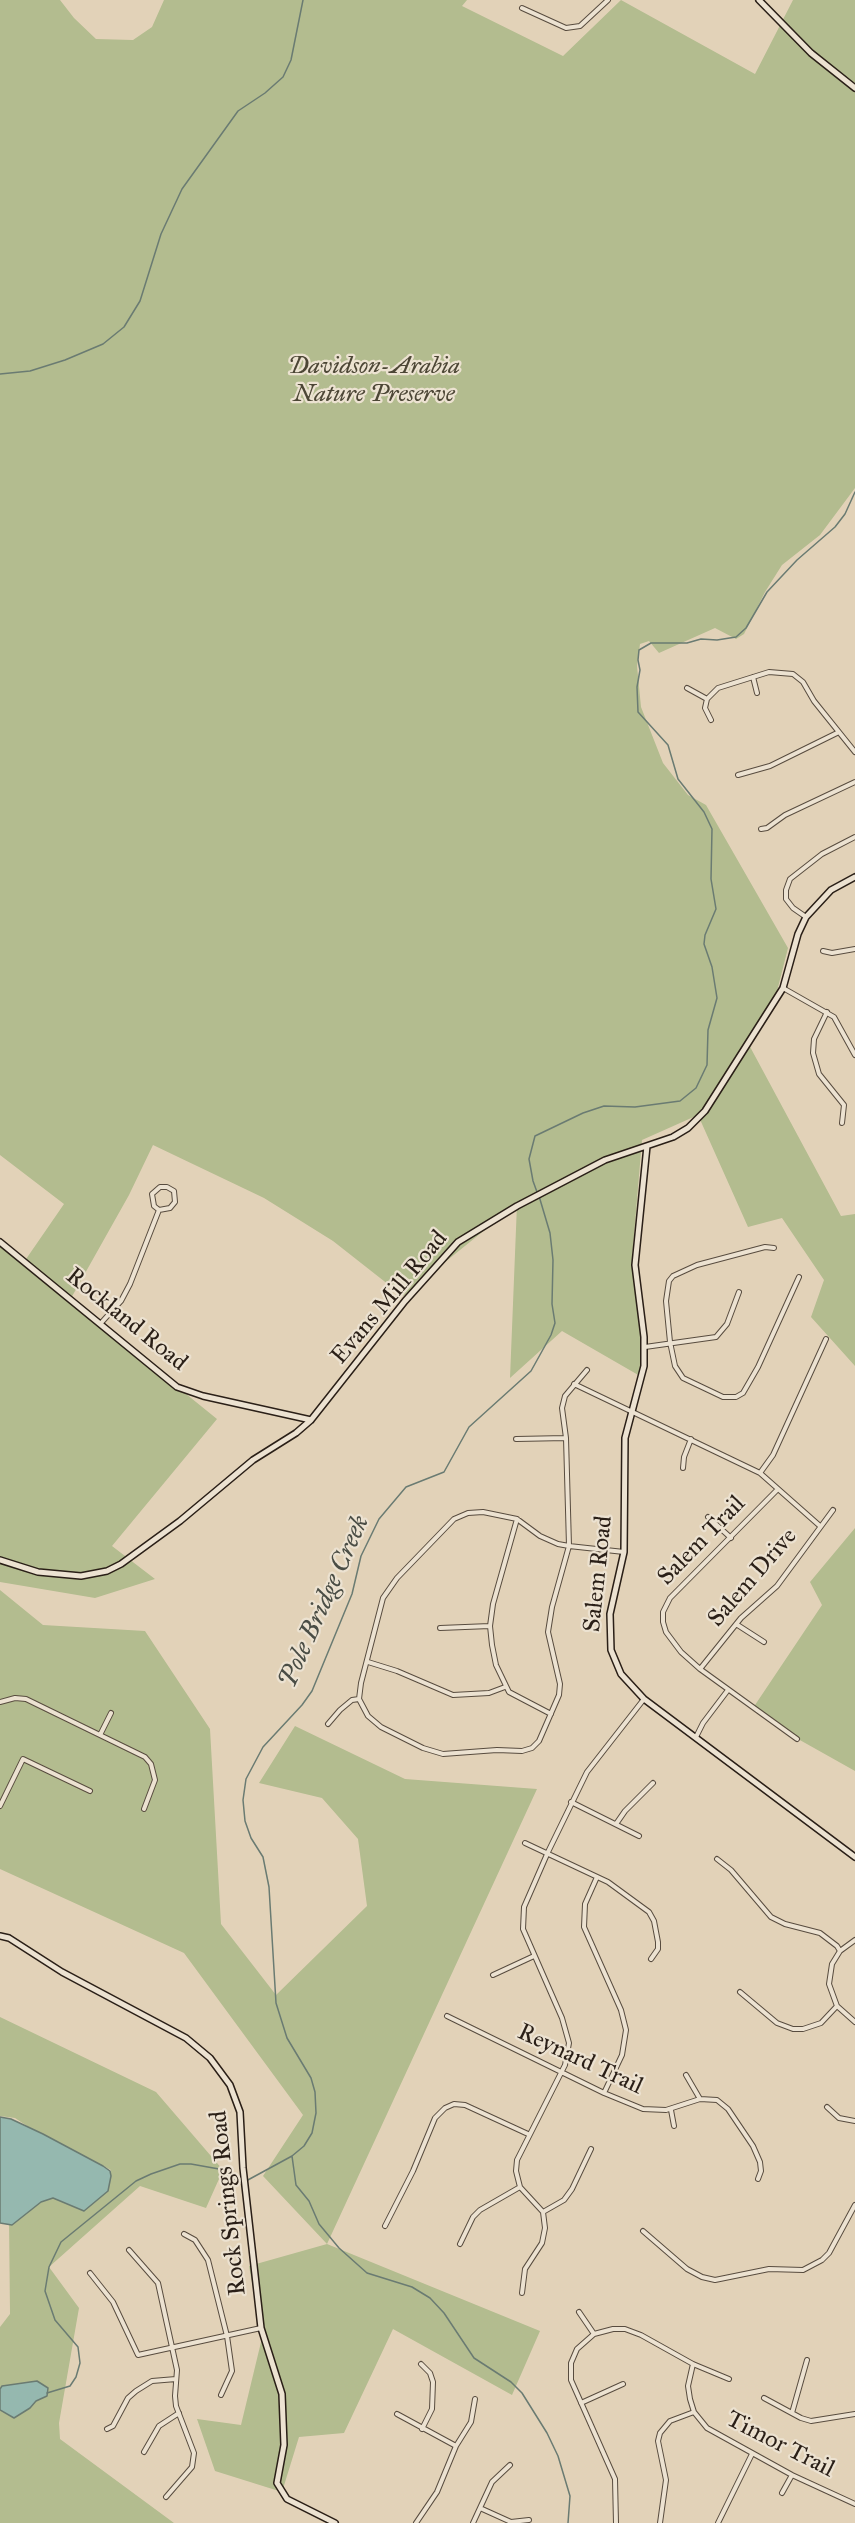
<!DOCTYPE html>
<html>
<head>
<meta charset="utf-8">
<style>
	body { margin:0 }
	canvas { display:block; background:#e2d2b8 }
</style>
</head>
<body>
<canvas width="855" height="2523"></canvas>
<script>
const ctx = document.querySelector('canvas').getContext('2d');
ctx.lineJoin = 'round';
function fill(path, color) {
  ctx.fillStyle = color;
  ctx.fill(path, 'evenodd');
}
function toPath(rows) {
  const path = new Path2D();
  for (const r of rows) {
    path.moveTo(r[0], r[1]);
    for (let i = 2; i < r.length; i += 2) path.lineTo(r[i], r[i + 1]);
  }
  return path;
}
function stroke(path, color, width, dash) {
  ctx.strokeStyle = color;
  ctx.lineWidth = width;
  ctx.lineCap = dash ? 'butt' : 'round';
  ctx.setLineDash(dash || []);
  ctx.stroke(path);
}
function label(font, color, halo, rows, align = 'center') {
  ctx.font = font + ' "IM FELL Great Primer",serif';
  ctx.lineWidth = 4.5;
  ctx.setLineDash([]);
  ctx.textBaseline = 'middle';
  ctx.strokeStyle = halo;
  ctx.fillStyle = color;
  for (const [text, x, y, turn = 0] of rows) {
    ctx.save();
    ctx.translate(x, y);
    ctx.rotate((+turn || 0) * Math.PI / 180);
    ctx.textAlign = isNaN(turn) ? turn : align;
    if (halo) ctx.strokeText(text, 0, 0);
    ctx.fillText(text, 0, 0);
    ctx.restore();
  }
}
fill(toPath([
	[0,0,60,0,74,18,96,39,133,40,152,27,164,0,467,0,462,6,563,56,621,0,755,74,793,0,855,0,855,488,820,535,782,565,765,592,744,634,736,639,715,628,659,653,649,641,640,644,637,666,641,707,663,763,688,795,706,805,788,948,772,1011,748,1043,841,1216,855,1214,855,1366,811,1317,824,1280,782,1218,748,1227,698,1115,642,1140,632,1259,645,1353,640,1376,562,1331,510,1378,517,1204,403,1296,333,1241,264,1198,153,1145,129,1195,70,1300,217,1419,112,1546,155,1579,95,1598,0,1582,0,1243,24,1262,64,1204,0,1155],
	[855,1528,855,1771,798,1739,753,1708,822,1605,810,1582],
	[0,1590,43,1625,145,1631,210,1729,221,1924,276,1995,367,1906,358,1839,322,1798,259,1783,295,1726,405,1779,537,1789,327,2244,540,2331,512,2395,393,2329,344,2433,299,2437,282,2492,215,2471,197,2419,241,2425,262,2338,249,2266,327,2244,263,2176,303,2115,184,1953,0,1869],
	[0,2017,156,2092,223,2170,206,2208,140,2186,49,2267,79,2308,59,2423,60,2439,174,2523,0,2523,0,2327,10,2314,9,2218,38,2193,109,2179,111,2170,36,2132,15,2118,0,2116]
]), '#b3bc8f');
const water = toPath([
	[0,2117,11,2119,43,2134,103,2166,110,2171,111,2176,108,2191,84,2211,53,2198,41,2202,12,2225,0,2223,0,2117],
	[37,2381,48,2388,47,2396,36,2401,30,2408,14,2418,0,2410,0,2389,2,2386,37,2381]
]);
fill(water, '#95b8af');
stroke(water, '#6a7b72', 1.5);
stroke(toPath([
	[0,374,30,371,65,360,103,344,124,327,140,301,161,234,182,189,238,111,265,93,283,77,291,60,303,0],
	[537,1192,533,1181,529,1159,535,1136,583,1113,604,1106,635,1107,680,1101,696,1088,707,1065,708,1030,717,998,712,967,704,944,705,935,716,909,711,879,712,829,704,812,678,779,668,745,638,712,637,687,640,670,638,660,639,650,651,643,687,643,701,639,717,640,736,637,746,628,767,592,797,560,835,527,845,514,855,492],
	[292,2156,296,2185,309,2201,319,2224,339,2248,367,2273,412,2287,430,2298,444,2313,474,2358,511,2382,522,2393,547,2433,558,2456,570,2496,568,2523],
	[246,2181,292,2156,304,2146,312,2133,316,2113,315,2092,311,2078,287,2038,276,2003,269,1887,263,1857,251,1838,245,1821,243,1800,246,1779,263,1747,302,1705,312,1691,352,1594,361,1556,379,1519,406,1487,444,1472,469,1427,531,1371,551,1335,555,1323,552,1304,553,1260,550,1233,539,1196],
	[47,2393,70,2386,76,2377,80,2363,78,2347,55,2320,45,2291,49,2267,61,2242,136,2181,151,2174,180,2164,191,2164,219,2169,230,2178,242,2182]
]), '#6a7b72', 1.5);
const street = toPath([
	[522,8,566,28,580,26,608,0],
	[753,677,757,693],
	[687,688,707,699],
	[711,720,705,708,707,699,718,688,769,672,793,674,803,682,814,701,855,752],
	[738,775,770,766,839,732],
	[761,829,767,828,785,815,855,782],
	[806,917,793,908,786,899,786,890,790,879,822,854,855,837],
	[823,951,832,953,855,949],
	[783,988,834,1017,855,1055],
	[827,1012,814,1039,813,1053,819,1074,844,1105,842,1123],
	[774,1248,765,1247,697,1265,673,1276,669,1281,666,1301,670,1342,675,1366,683,1378,723,1397,736,1397,743,1393,758,1367,799,1277],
	[101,1323,121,1301,130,1284,159,1210,170,1208,175,1202,174,1191,167,1187,160,1187,152,1194,154,1206,159,1210],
	[645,1347,716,1337,727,1324,739,1292],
	[587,1370,565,1396,562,1408,566,1438,569,1546,552,1607,548,1632,560,1684,559,1695,539,1741,532,1748,522,1751,497,1750,443,1754,423,1748,381,1727,368,1716,359,1699,361,1683,383,1598,397,1578,454,1519,468,1513,483,1512,517,1519,540,1536,558,1544,569,1546,624,1552],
	[574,1384,760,1473,820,1526],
	[516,1439,566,1438],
	[683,1468,684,1457,691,1439],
	[760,1473,773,1455,826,1339],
	[778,1489,670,1598,663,1612,663,1622,666,1632,681,1652,700,1669,797,1739],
	[708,1517,731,1538],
	[517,1519,493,1604,490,1626,492,1645,496,1665,509,1692,551,1714],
	[736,1624,764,1642],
	[440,1628,490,1626],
	[368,1662,397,1671,453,1695,489,1693,505,1687],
	[700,1669,741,1618,777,1586,833,1510],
	[0,1702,15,1698,26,1699,145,1757,151,1764,155,1780,144,1809],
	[328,1724,340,1710,352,1700,359,1699],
	[100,1735,111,1713],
	[696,1737,703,1723,728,1690],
	[571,1802,639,1836],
	[0,1806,23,1759,90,1791],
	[616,1824,625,1811,653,1783],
	[525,1843,608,1882,649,1912,654,1921,658,1942,658,1949,651,1959],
	[717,1859,731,1870,771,1917,785,1924,820,1933,837,1946,840,1951],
	[597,1877,585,1904,584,1927,621,2010,626,2030,622,2055,604,2093],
	[855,1940,840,1951,832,1964,829,1984,837,2006,855,2022],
	[493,1975,534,1956],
	[740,1992,777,2023,793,2029,803,2029,821,2023,837,2006],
	[447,2016,604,2093,643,2109,666,2110,700,2099,717,2100,728,2109,753,2146,760,2162,761,2171,758,2179],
	[686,2075,700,2099],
	[827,2107,839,2118,855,2121],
	[671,2110,674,2126],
	[543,2212,564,2200,572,2189,591,2149],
	[385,2226,413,2171,435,2118,445,2108,454,2104,465,2105,528,2134],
	[643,2231,687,2269,702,2277,715,2280,769,2269,803,2270,822,2260,829,2253,855,2205],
	[184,2234,195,2240,208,2260,227,2336,232,2371,221,2395],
	[460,2244,473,2217,480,2210,520,2187],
	[129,2250,158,2283,177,2370,175,2396,176,2406,194,2453,192,2467,166,2497],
	[90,2273,113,2302,138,2355,261,2328],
	[522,2293,525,2269,542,2243,545,2228,543,2212,520,2187,516,2171,517,2160,565,2065,569,2043,562,2018,523,1929,524,1907,548,1852,587,1772,644,1699],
	[579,2312,594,2334],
	[421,2364,430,2373,433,2382,432,2409,422,2429],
	[693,2364,688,2386,690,2399,694,2412,707,2428,792,2475,855,2504],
	[764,2398,801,2418,811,2421,855,2414],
	[581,2403,623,2384],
	[792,2413,807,2360],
	[397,2414,456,2446],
	[107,2429,113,2426,128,2398,136,2391,152,2381,176,2379],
	[144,2452,159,2426,179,2413],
	[782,2493,792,2475],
	[480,2508,511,2522,529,2520],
	[416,2523,437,2492,456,2446,471,2422,475,2399],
	[473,2523,492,2482,510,2465],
	[616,2523,615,2479,571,2380,571,2363,577,2349,594,2334,613,2329,625,2329,641,2335,693,2364,729,2379],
	[660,2523,666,2480,658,2441,660,2433,670,2421,694,2412],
	[718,2523,752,2454]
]);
const secondary = toPath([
	[759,0,811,53,855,88],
	[647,1146,635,1265,644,1337,644,1366,625,1438,624,1552,610,1614,611,1650,621,1674,644,1699,855,1857],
	[0,1242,177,1387,203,1396,311,1420],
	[0,1560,38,1572,81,1576,107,1571,121,1564,180,1521,253,1460,296,1433,311,1420,405,1301,458,1242,517,1206,605,1160,673,1137,688,1128,705,1111,783,988,798,934,806,917,831,890,855,877],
	[0,1936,9,1938,62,1972,186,2038,210,2058,230,2085,240,2112,243,2168,261,2328,282,2394,284,2445,277,2483,287,2499,335,2523]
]);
stroke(street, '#584c3f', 6);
stroke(secondary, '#2a1f17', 8);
stroke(street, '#ece2d1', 4);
stroke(secondary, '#ece2d1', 5);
label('italic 24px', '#4c4635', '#ece2d1', [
	["Davidson-Arabia",374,367],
	["Nature Preserve",374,395]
]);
label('24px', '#2a1f17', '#ece2d1', [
	["Evans Mill Road",390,1298,-50],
	["Rockland Road",126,1320,39],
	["Salem Trail",702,1541,-46],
	["Salem Road",599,1574,-84],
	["Salem Drive",753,1578,-49],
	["Reynard Trail",580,2060,25],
	["Rock Springs Road",229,2203,-96],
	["Timor Trail",780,2445,27]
]);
label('italic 26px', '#4a4d45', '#ece2d1', [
	["Pole Bridge Creek",325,1602,-66]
]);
</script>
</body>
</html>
